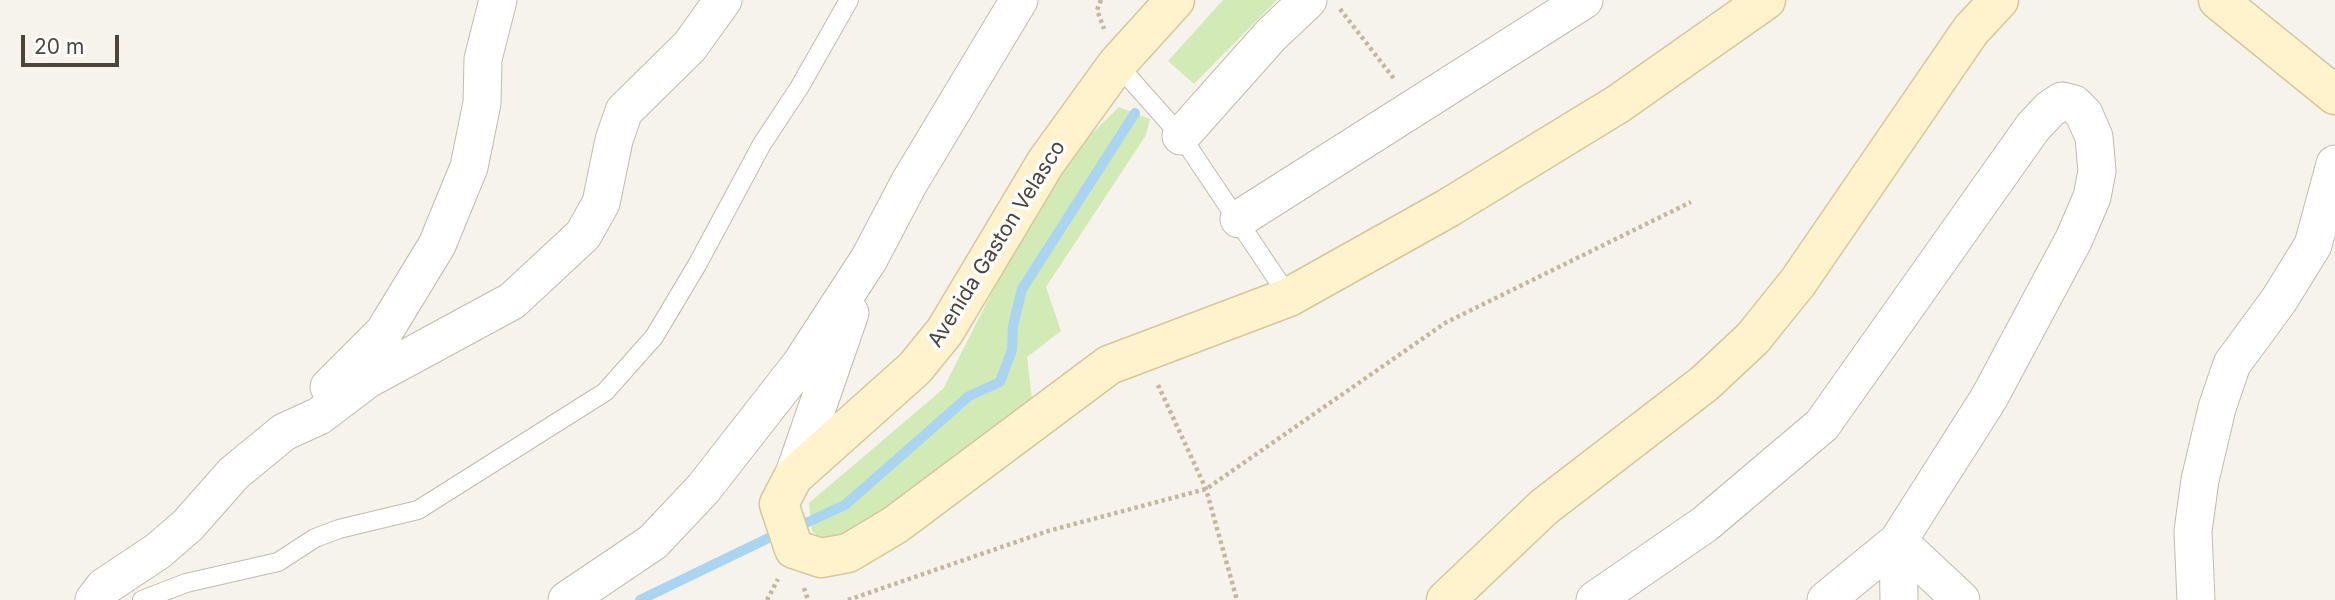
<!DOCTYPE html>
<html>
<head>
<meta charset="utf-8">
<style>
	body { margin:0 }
	#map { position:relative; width:2335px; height:600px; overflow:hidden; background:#f6f3ec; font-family:Inter,sans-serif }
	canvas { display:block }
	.scale { position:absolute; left:21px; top:35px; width:98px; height:32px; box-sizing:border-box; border:4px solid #4b4439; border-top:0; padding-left:9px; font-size:21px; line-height:24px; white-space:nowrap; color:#4b4439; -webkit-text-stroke:5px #fff; paint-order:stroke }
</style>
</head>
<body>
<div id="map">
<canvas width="2335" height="600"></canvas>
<div class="scale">20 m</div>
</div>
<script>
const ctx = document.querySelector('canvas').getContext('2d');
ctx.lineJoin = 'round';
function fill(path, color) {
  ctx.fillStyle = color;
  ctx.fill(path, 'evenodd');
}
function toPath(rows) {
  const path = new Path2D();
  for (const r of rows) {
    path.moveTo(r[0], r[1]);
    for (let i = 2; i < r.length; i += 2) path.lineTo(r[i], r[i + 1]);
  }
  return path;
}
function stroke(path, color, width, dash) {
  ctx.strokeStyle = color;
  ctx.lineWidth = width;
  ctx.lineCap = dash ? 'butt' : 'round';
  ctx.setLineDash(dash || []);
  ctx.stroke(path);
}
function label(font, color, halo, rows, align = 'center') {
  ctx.font = font + ' Inter,sans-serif';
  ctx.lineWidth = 7;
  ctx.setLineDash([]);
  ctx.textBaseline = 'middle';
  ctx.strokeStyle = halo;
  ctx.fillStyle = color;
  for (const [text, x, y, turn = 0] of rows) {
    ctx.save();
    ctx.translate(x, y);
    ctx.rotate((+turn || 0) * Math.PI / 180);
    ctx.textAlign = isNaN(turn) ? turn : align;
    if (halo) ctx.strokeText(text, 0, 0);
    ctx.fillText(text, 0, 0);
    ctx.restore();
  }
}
fill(toPath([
	[1223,0,1277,0,1194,84,1168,61],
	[1119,107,1150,119,1146,135,1046,287,1061,331,1027,357,1035,425,840,539,823,540,812,531,809,503,943,389,1012,253,1072,153]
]), '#d2eab5');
stroke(toPath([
	[795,528,845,505,969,396,1000,382,1012,350,1013,326,1022,289,1135,113],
	[640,600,781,532]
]), '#a9d4f2', 10);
const lane = toPath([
	[1117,64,1181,136,1289,297],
	[142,600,186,583,278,562,315,538,339,529,418,510,605,392,654,337,697,265,762,144,799,88,849,0]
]);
const street = toPath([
	[1181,136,1271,35,1308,0],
	[1239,219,1584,0],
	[329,387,384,332,437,245,469,167,482,103,483,59,498,0],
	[793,477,850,313],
	[1898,541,1961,600],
	[1898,541,1899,600],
	[94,600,104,587,158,551,188,525,234,473,284,432,319,416,368,379,512,301,583,235,601,203,614,140,624,111,690,46,723,0],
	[567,600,653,542,703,489,800,365,869,259,909,183,1019,0],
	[1595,600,1705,524,1822,425,2033,127,2050,109,2062,101,2074,104,2084,114,2094,137,2097,171,2092,197,2074,239,1989,398,1898,541,1826,600],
	[2196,600,2193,531,2200,480,2217,408,2232,364,2279,300,2313,245,2335,164]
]);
const secondary = toPath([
	[1175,0,1117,64,1046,162,945,331,915,368,793,477,779,504,794,549,821,558,848,553,895,525,1109,365,1289,297,1448,208,1618,104,1766,0],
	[2218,0,2335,95],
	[1446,600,1544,507,1705,383,1753,338,1798,282,1971,30,1999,0]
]);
stroke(lane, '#c2bbae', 20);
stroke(street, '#c2bbae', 39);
stroke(secondary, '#d6c79b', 41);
stroke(toPath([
	[1101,0,1097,10,1104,29],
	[1340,9,1395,80],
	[1158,385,1206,489,1237,600],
	[804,588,808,600],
	[767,600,778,579],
	[848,600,1048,531,1206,489,1445,323,1691,202]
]), '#c4b79f', 4.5, [3.5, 3.5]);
stroke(lane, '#fff', 18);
stroke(street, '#fff', 37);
stroke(secondary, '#fff3cd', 38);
label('21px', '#4b4439', '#fff', [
	["Avenida Gaston Velasco",997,244,-58]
]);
</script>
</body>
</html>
